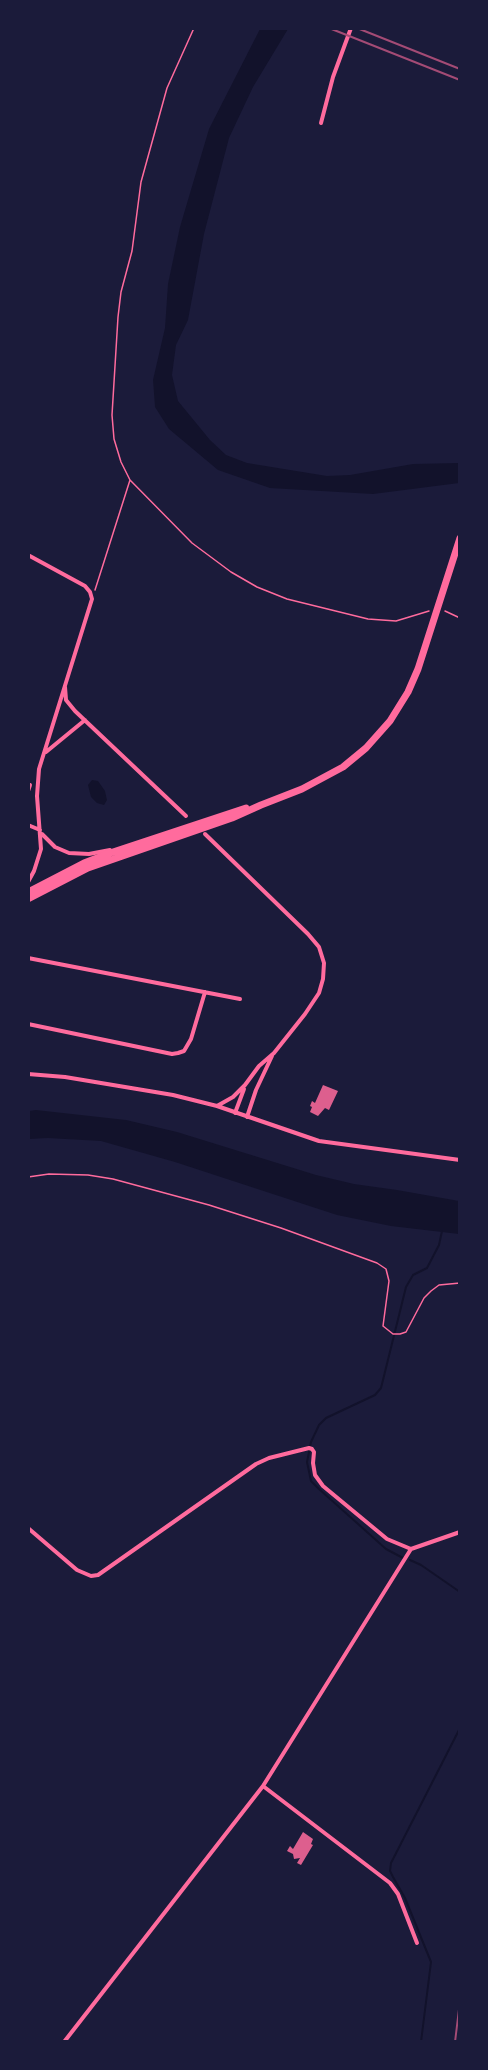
<!DOCTYPE html>
<html>
<head>
<meta charset="utf-8">
<style>
	body { margin:0 }
	#map { position:relative; width:488px; height:2070px; overflow:hidden; background:#1b1b3a; font-family:Helvetica,sans-serif }
	canvas { display:block }
	.frame { position:absolute; inset:0; border:30px solid #1b1b3a; pointer-events:none }
</style>
</head>
<body>
<div id="map">
<canvas width="488" height="2070"></canvas>
<div class="frame"></div>
</div>
<script>
const ctx = document.querySelector('canvas').getContext('2d');
ctx.lineJoin = 'round';
function fill(path, color) {
  ctx.fillStyle = color;
  ctx.fill(path, 'evenodd');
}
function toPath(rows) {
  const path = new Path2D();
  for (const r of rows) {
    path.moveTo(r[0], r[1]);
    for (let i = 2; i < r.length; i += 2) path.lineTo(r[i], r[i + 1]);
  }
  return path;
}
function stroke(path, color, width, dash) {
  ctx.strokeStyle = color;
  ctx.lineWidth = width;
  ctx.lineCap = dash ? 'butt' : 'round';
  ctx.setLineDash(dash || []);
  ctx.stroke(path);
}
fill(toPath([
	[260,29,288,29,253,87,229,138,204,234,188,320,176,345,172,375,178,401,210,440,226,455,247,463,327,476,350,475,413,464,459,463,459,483,373,494,270,488,218,470,169,429,155,407,153,380,165,328,168,284,180,227,209,129],
	[92,780,98,781,105,791,107,800,104,805,97,803,91,797,88,785],
	[36,1110,126,1120,177,1132,316,1175,354,1184,397,1190,459,1201,459,1234,391,1226,337,1215,175,1162,101,1141,48,1138,29,1139,29,1111]
]), '#12122b');
stroke(toPath([
	[403,1558,386,1549,319,1489,311,1481,307,1462,311,1442,319,1425,326,1418,375,1395,381,1388,406,1287,413,1275,427,1268,439,1245,442,1231],
	[410,1560,421,1565,460,1592],
	[421,2042,431,1962,405,1898,393,1877,390,1871,391,1863,460,1728]
]), '#12122b', 2);
fill(toPath([
	[323,1085,338,1091,329,1110,325,1108,318,1116,310,1112,312,1107,310,1106,312,1101,315,1103],
	[303,1832,313,1839,311,1844,313,1845,301,1865,297,1863,300,1858,294,1859,293,1854,287,1851,290,1846,293,1849]
]), '#dd5f8e');
stroke(toPath([
	[194,28,167,88,141,182,132,251,121,292,118,317,112,415,114,439,121,462,130,480,192,543,231,572,257,587,287,599,368,619,396,621,429,611],
	[95,590,130,480],
	[445,611,460,618],
	[28,1177,49,1174,88,1175,113,1179,209,1205,281,1228,377,1263,386,1269,389,1281,383,1326,393,1334,400,1334,406,1332,424,1298,431,1291,439,1285,460,1283]
]), '#ff6b9d', 1.5);
stroke(toPath([
	[321,123,333,77,351,28],
	[28,555,85,586,90,592,92,599,39,769,37,796,41,849,34,871,28,882],
	[65,687,66,700,75,711,186,816],
	[46,752,85,720],
	[28,791,30,785],
	[28,825,40,830],
	[42,834,55,847,69,853,89,854,110,850],
	[205,834,308,934,319,947,324,963,323,979,319,993,305,1014,274,1053,259,1066,245,1085,233,1097,217,1106],
	[28,958,240,999],
	[28,1024,172,1054,178,1053,184,1051,191,1039,205,992],
	[28,1074,65,1077,173,1095,217,1106,319,1141,460,1160],
	[235,1113,244,1089],
	[247,1117,256,1090,272,1056],
	[28,1528,77,1570,91,1576,98,1575,256,1464,269,1458,309,1448,312,1449,314,1452,313,1463,315,1475,323,1486,387,1539,411,1549],
	[263,1786,390,1883,398,1894,417,1943],
	[64,2042,263,1786,411,1549,460,1532]
]), '#ff6b9d', 4);
stroke(toPath([
	[28,892,84,863,110,853,246,808],
	[28,899,88,868,232,818,261,805,302,789,343,767,366,748,390,721,408,692,418,669,460,538]
]), '#ff6b9d', 7);
stroke(toPath([
	[329,28,460,80],
	[357,28,460,69],
	[455,2042,460,2001]
]), '#a44b75', 2);
</script>
</body>
</html>
